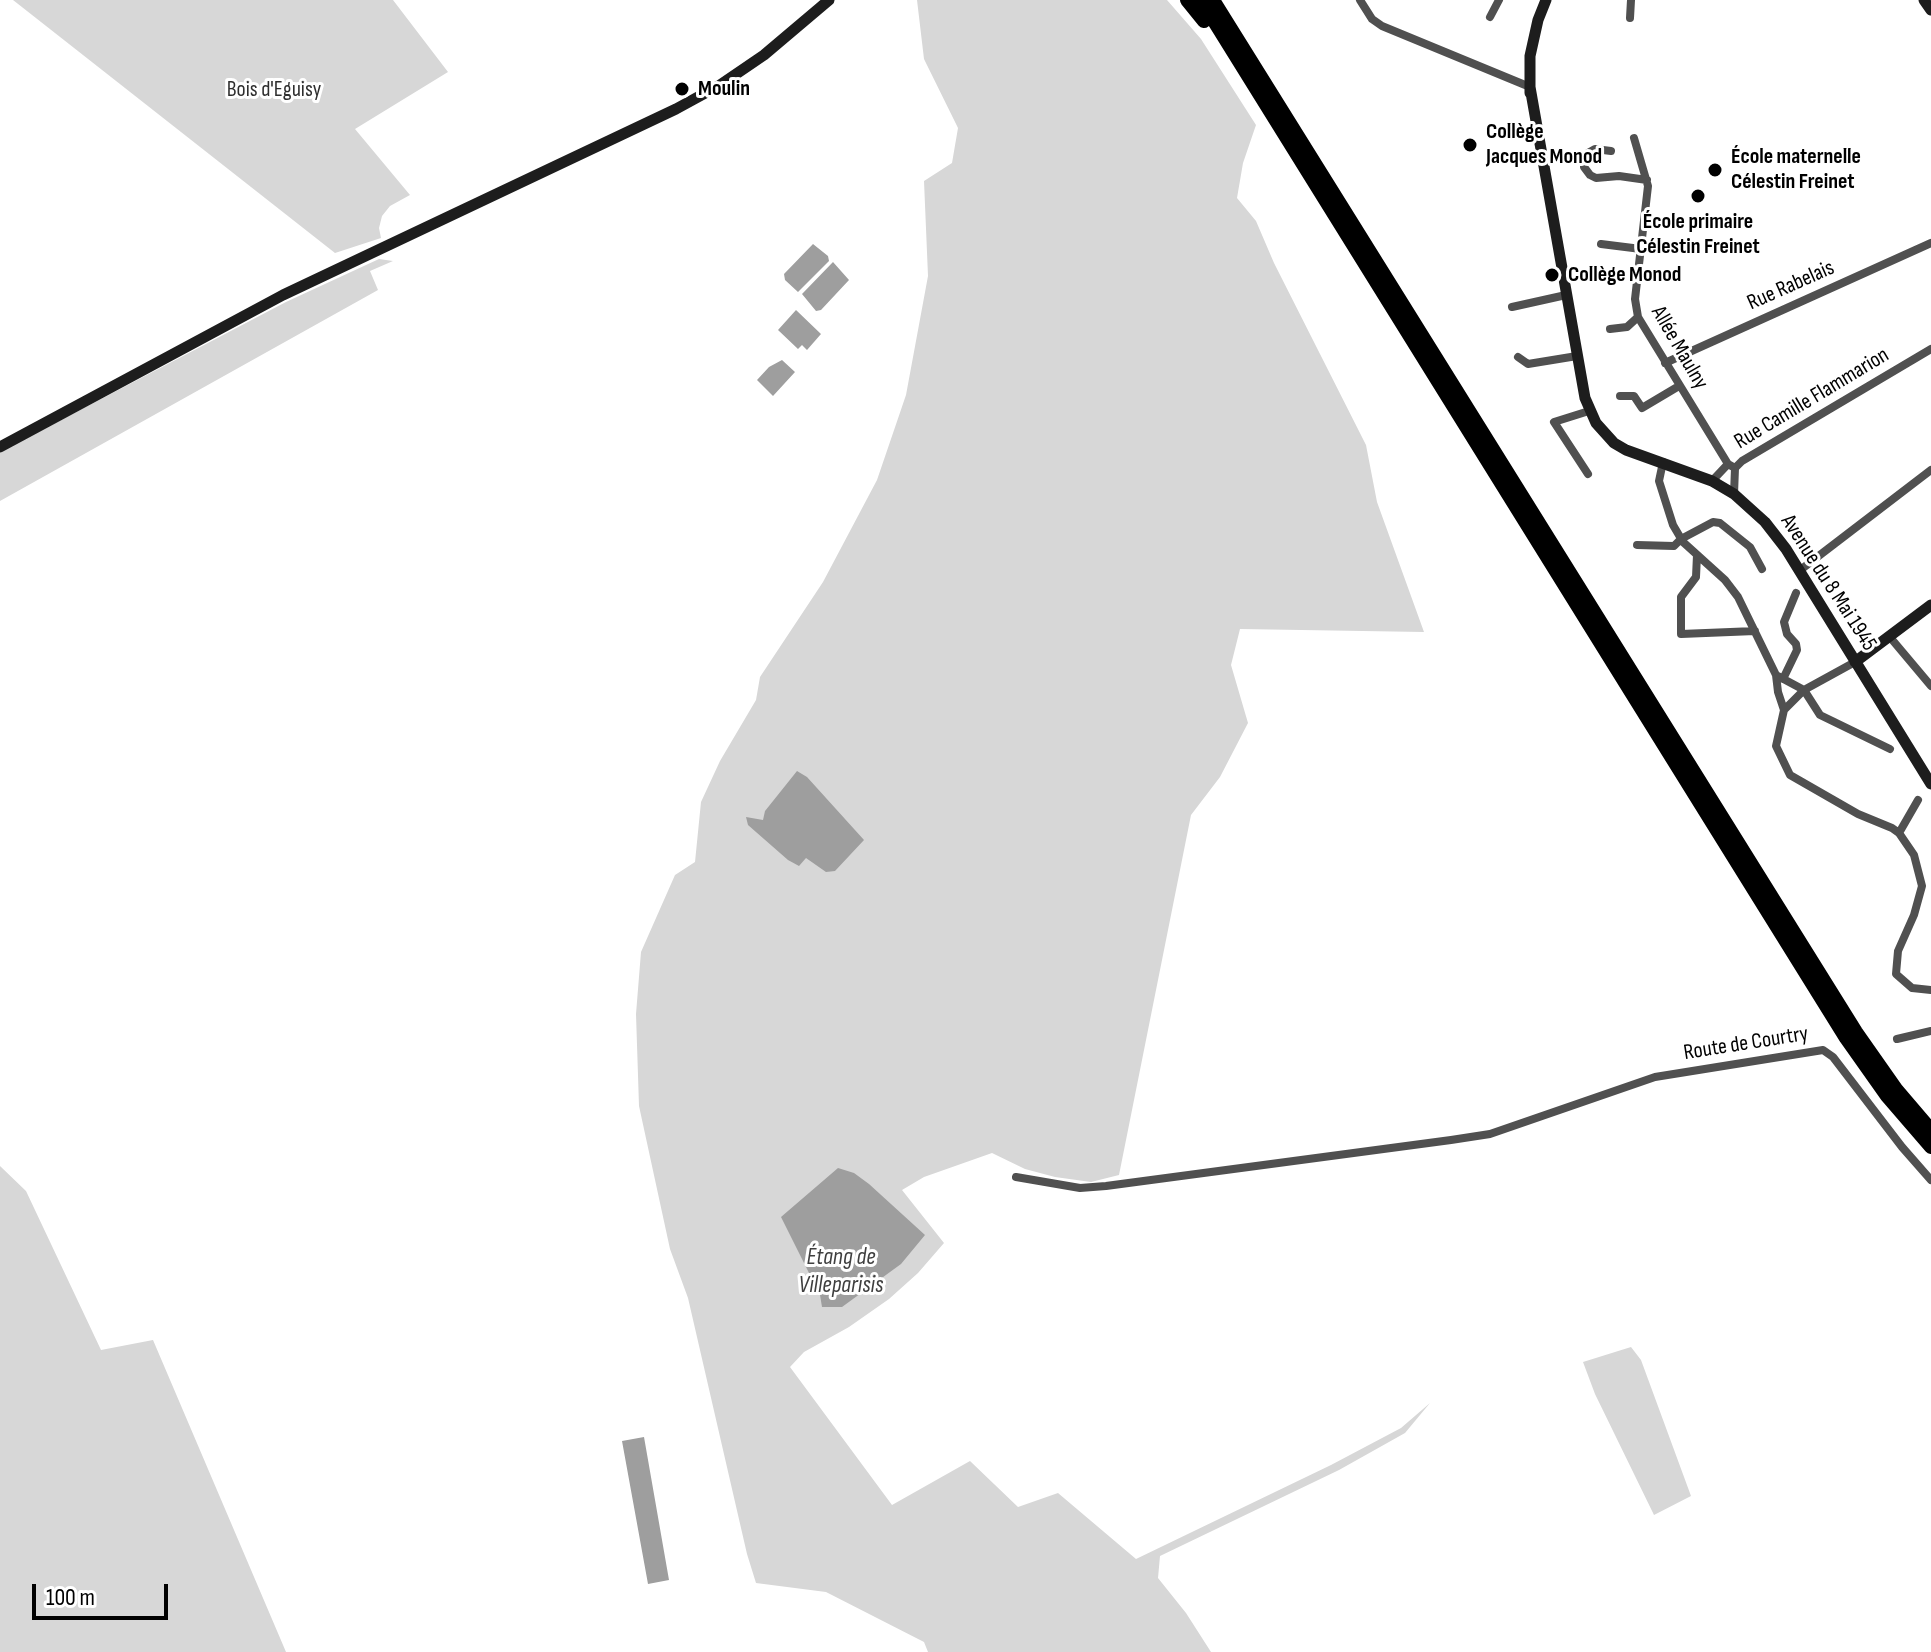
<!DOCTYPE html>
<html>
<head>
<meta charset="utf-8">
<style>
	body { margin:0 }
	#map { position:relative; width:1931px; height:1652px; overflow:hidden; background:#fff; font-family:"Sofia Sans Condensed",sans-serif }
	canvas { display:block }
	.scale { position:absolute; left:32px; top:1584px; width:136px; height:36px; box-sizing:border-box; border:4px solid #000; border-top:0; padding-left:10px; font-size:24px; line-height:28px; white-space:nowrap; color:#000; -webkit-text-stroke:6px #fff; paint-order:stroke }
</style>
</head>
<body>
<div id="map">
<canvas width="1931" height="1652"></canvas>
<div class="scale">100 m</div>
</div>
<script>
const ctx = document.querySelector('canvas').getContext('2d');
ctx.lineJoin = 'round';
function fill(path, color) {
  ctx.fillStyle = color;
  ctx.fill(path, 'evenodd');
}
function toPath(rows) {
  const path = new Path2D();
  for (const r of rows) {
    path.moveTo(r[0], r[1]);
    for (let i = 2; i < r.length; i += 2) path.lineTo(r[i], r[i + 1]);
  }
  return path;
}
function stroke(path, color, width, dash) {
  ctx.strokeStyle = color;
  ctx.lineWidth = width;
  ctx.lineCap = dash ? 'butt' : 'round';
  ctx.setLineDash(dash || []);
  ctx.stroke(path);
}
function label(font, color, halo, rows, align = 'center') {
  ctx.font = font + ' "Sofia Sans Condensed",sans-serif';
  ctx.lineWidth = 6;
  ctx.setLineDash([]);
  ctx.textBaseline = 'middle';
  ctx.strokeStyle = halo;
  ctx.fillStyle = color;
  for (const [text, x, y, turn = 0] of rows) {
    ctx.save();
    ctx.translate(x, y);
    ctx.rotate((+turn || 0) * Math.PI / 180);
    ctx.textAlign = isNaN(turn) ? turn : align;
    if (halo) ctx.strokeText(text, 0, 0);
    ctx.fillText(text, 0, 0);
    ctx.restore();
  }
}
fill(toPath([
	[13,0,393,0,448,72,355,129,410,195,390,206,382,216,379,228,381,238,335,253],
	[917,0,1167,0,1201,39,1256,125,1243,163,1237,198,1256,221,1274,263,1366,445,1377,502,1424,632,1240,629,1231,665,1248,723,1220,777,1191,815,1119,1175,1091,1182,1055,1177,1025,1169,992,1153,924,1177,902,1190,944,1243,918,1273,889,1299,849,1327,804,1352,790,1367,892,1505,970,1461,1018,1507,1058,1493,1136,1559,1331,1465,1401,1428,1430,1403,1405,1433,1339,1470,1160,1556,1158,1578,1186,1613,1211,1652,928,1652,924,1642,826,1592,756,1583,747,1554,688,1298,670,1249,639,1106,636,1014,641,952,675,875,695,862,701,802,720,761,756,700,760,677,823,582,877,480,906,395,928,276,924,181,952,163,958,128,924,59],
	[379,259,393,261,370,271,378,290,0,501,0,452,286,302],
	[0,1166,26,1191,101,1350,153,1340,286,1652,0,1652],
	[1631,1347,1641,1360,1691,1496,1654,1515,1595,1394,1583,1362]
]), '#d7d7d7');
fill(toPath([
	[813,244,828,256,829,261,798,292,785,280,784,274],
	[833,262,849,280,821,310,816,311,802,294],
	[796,310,821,334,807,350,802,345,798,349,778,330],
	[782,360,795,372,773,396,757,380,769,367],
	[797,771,807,777,864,840,835,871,826,872,806,858,799,866,788,860,748,825,746,817,763,820,765,811],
	[838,1168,854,1173,869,1184,925,1235,901,1264,842,1307,822,1307,820,1295,781,1217],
	[644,1437,669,1580,648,1584,622,1441]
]), '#9e9e9e');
stroke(toPath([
	[1360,0,1372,19,1382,26,1530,87],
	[1490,17,1499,0],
	[1630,18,1631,0],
	[1634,138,1648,186,1635,299,1638,317,1728,464,1735,468],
	[1611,151,1595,149,1588,153,1584,159,1584,167,1590,175,1596,178,1619,176,1647,180],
	[1601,244,1641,249],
	[1512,307,1566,295],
	[1610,329,1627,327,1638,317],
	[1518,357,1528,364,1577,356],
	[1665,363,1931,243],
	[1620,396,1634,396,1642,408,1679,386],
	[1663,462,1659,481,1673,525,1683,542,1725,580,1738,597,1776,675,1778,692,1784,710],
	[1588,474,1554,422,1589,411],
	[1712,481,1728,464],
	[1734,494,1735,468,1742,461,1931,349],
	[1637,545,1674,546,1681,539,1713,522,1720,523,1750,547,1762,569],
	[1697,555,1696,577,1681,597,1681,634,1755,631],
	[1799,571,1931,470],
	[1889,636,1931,686],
	[1855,662,1804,690,1784,710,1776,746,1790,775,1858,814,1892,828,1899,833,1914,855,1922,886,1914,915,1898,951,1896,974,1912,988,1931,990],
	[1776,675,1804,690,1820,715,1890,749],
	[1783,679,1797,650,1796,644,1787,634,1784,622,1796,593],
	[1899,833,1918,800],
	[1897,1039,1931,1031],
	[1016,1177,1080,1188,1106,1186,1451,1140,1490,1134,1655,1077,1823,1050,1833,1057,1902,1147,1931,1180]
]), '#505050', 8);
stroke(toPath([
	[1924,0,1931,10],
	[1530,87,1585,398,1596,423,1614,443,1626,450,1712,481,1734,494,1765,522,1786,549,1931,784],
	[1530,93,1530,56,1538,20,1546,0],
	[0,447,283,295,676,109,720,85,764,55,829,0],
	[1855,662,1931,605]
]), '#1d1d1d', 11);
stroke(toPath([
	[1187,0,1204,21],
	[1201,0,1846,1038,1887,1096,1931,1147],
	[1213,0,1856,1032,1896,1089,1931,1130]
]), '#000', 14);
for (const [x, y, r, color] of [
	[682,89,8,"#000"],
	[1470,145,8,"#000"],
	[1715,170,8,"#000"],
	[1698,196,8,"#000"],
	[1552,275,8,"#000"]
]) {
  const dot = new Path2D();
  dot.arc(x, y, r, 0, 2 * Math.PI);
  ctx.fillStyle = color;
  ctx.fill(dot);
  stroke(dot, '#fff', 3);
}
label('bold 22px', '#000', '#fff', [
	["Moulin",698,89],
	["Collège",1486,132],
	["Jacques Monod",1486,157],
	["École maternelle",1731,157],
	["Célestin Freinet",1731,182],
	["École primaire",1698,222,"center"],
	["Célestin Freinet",1698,247,"center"],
	["Collège Monod",1568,275]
], 'left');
label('22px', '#2e2e2e', '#fff', [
	["Bois d'Eguisy",274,90]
]);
label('22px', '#000', '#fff', [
	["Rue Rabelais",1791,286,-24],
	["Allée Maulny",1679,348,60],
	["Rue Camille Flammarion",1812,399,-31],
	["Avenue du 8 Mai 1945",1828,583,57],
	["Route de Courtry",1746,1044,-9]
]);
label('italic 24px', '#3f3f3f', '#fff', [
	["Étang de",841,1258],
	["Villeparisis",841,1286]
]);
</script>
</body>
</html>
